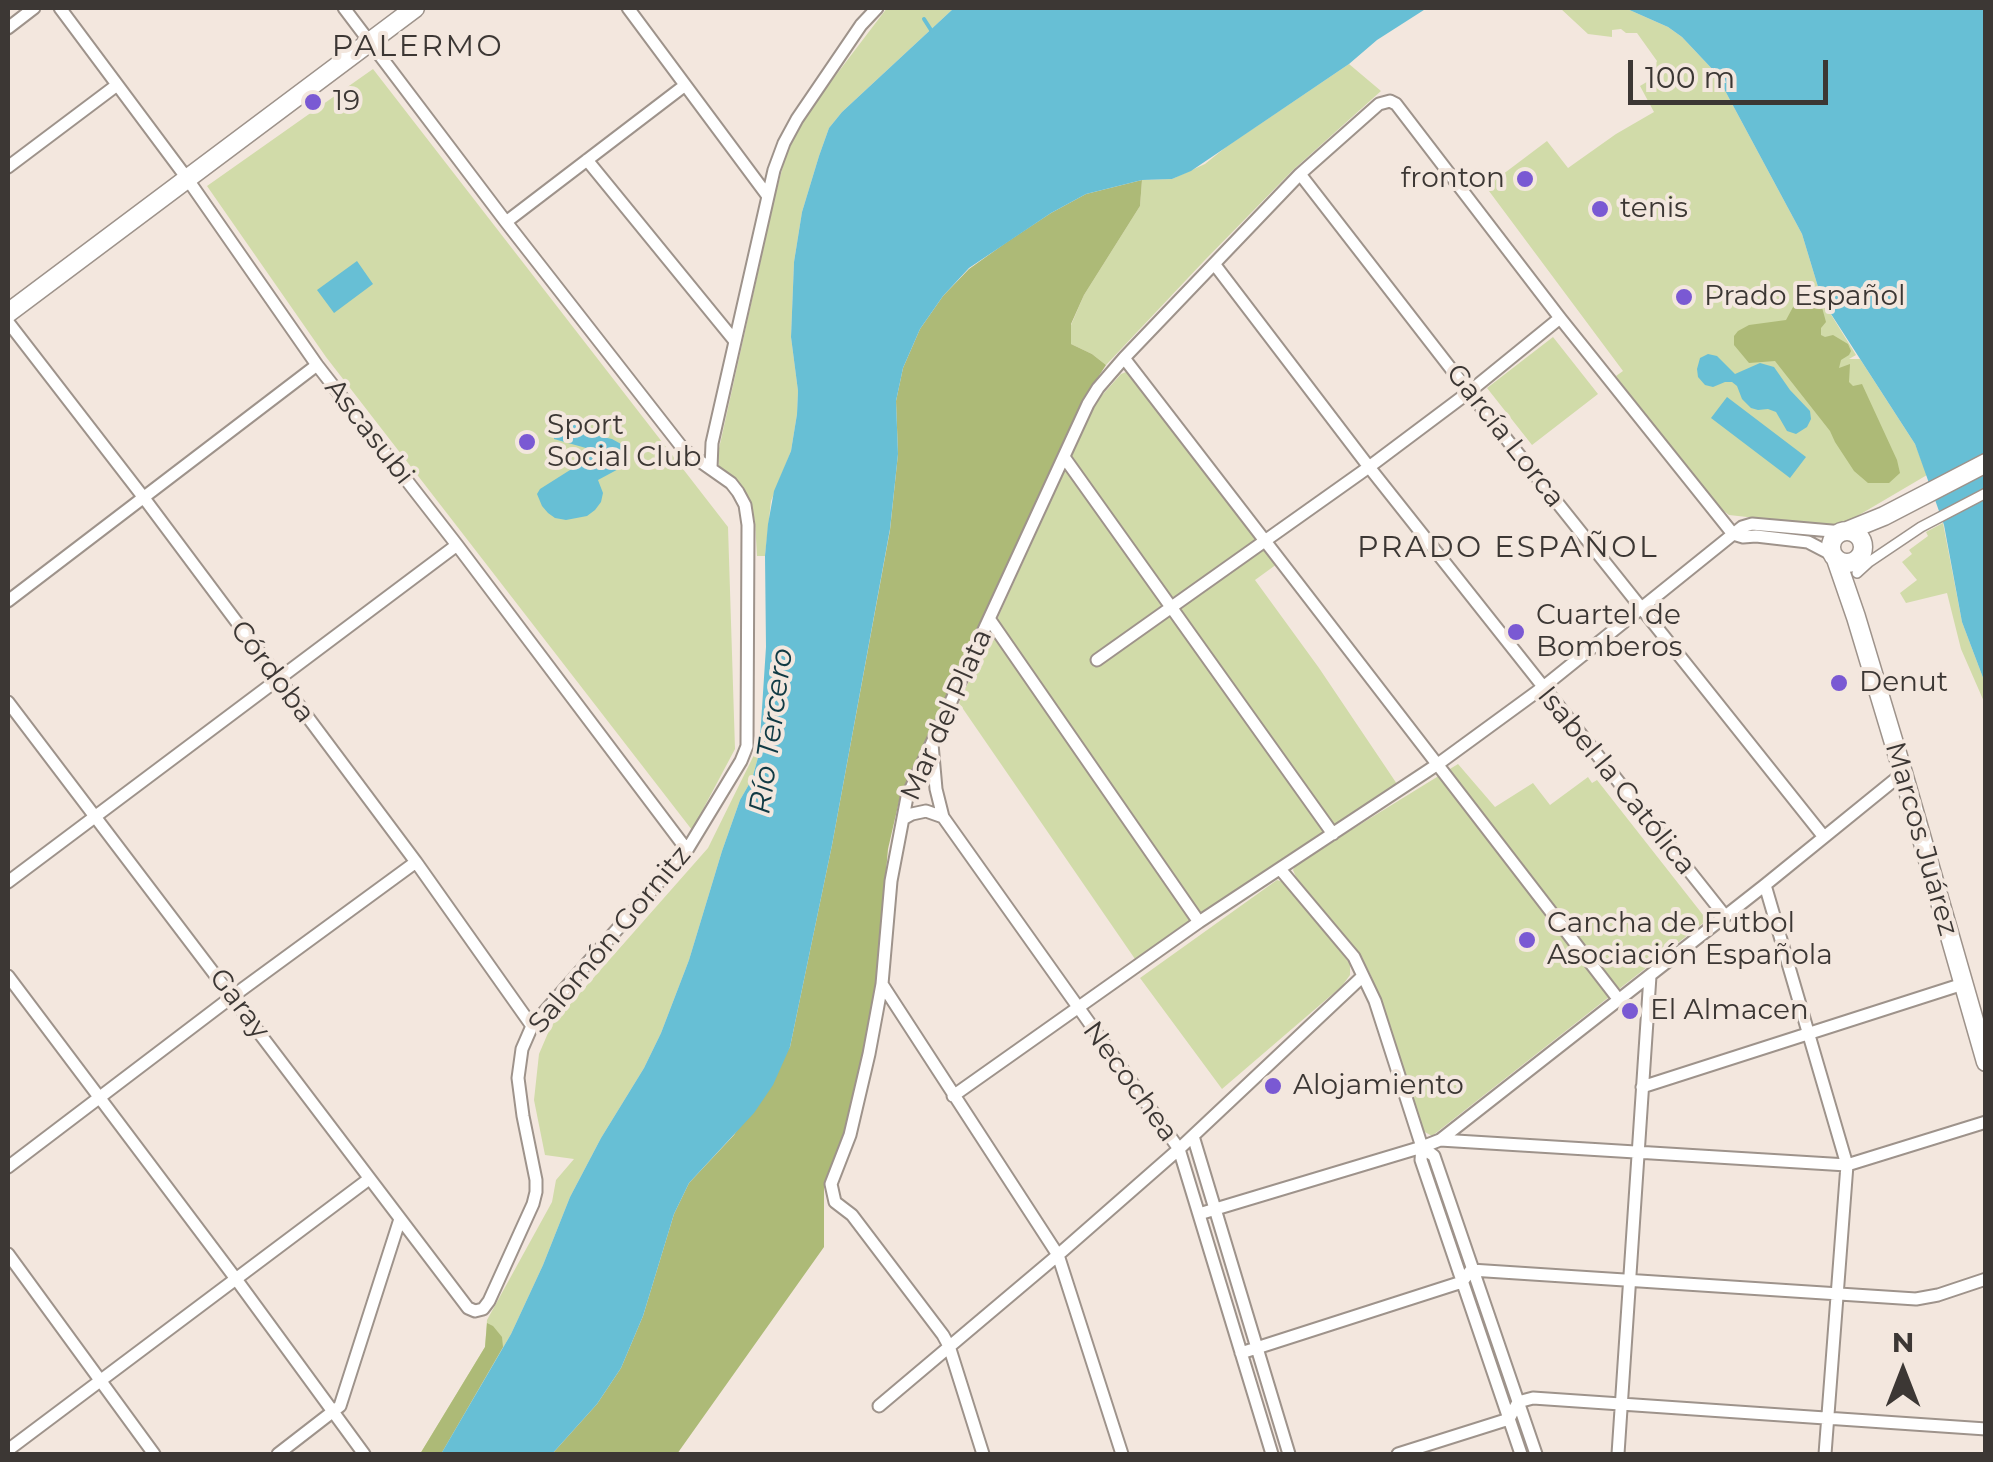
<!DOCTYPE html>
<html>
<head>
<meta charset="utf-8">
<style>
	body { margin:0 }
	#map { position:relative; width:1993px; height:1462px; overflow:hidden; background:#f3e7de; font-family:Montserrat,sans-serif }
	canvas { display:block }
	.frame { position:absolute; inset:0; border:10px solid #3c3734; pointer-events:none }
	.north { position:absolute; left:1853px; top:1322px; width:100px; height:100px; -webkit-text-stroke:8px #f3e7de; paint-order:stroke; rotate:0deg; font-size:28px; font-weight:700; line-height:40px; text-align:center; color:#3c3734 }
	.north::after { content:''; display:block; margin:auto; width:35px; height:45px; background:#3c3734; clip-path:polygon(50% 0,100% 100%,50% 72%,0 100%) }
	.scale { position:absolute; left:1628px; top:60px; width:200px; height:45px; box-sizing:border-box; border:5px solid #3c3734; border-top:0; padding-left:12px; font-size:30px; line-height:35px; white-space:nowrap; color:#3c3734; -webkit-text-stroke:8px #f3e7de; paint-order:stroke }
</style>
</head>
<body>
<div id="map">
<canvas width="1993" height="1462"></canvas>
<div class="frame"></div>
<div class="north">N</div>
<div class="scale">100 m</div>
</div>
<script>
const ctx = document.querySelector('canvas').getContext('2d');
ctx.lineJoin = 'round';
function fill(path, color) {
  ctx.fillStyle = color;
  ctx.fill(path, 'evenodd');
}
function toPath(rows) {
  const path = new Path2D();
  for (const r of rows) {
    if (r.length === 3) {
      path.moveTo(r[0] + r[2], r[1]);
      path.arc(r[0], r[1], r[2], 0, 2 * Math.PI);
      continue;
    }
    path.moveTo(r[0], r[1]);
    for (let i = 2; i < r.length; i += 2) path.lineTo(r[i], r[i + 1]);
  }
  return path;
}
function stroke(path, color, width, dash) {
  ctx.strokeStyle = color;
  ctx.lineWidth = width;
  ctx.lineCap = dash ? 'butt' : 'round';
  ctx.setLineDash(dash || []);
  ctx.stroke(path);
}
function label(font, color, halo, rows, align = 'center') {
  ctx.font = font + ' Montserrat,sans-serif';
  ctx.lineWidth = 8;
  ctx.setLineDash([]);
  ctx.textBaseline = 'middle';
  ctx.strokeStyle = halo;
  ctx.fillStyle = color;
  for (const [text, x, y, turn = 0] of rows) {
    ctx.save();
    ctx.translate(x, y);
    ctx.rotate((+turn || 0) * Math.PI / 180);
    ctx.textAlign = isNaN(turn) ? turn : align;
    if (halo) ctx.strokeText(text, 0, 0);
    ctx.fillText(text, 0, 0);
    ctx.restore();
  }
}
fill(toPath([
	[887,8,954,8,842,112,829,128,819,156,802,212,794,262,791,337,798,391,797,414,791,451,771,501,765,556,757,556,755,521,749,499,719,469,718,453,775,196,787,151,807,113],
	[1560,8,1625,8,1668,27,1682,37,1715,72,1802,234,1822,300,1856,355,1849,359,1860,359,1915,444,1927,475,1842,525,1828,526,1729,515,1720,508,1622,384,1616,376,1623,371,1486,187,1547,141,1568,168,1616,134,1654,112,1640,86,1650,80,1657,61,1637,33,1626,33,1621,29,1612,30,1612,37,1588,34],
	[1349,64,1381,91,1293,170,1204,261,1106,365,1092,354,1071,344,1071,325,1084,295,1140,206,1142,180,1172,179,1205,164,1226,147],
	[373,69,728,527,735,749,692,830,326,357,207,186],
	[1553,337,1598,394,1532,445,1487,388],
	[1126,372,1277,564,1255,580,1319,668,1397,784,1135,959,959,703,1096,402,1121,374],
	[1943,523,1962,622,1985,683,1985,704,1961,649,1947,593,1906,603,1900,593,1917,580,1902,562,1912,554,1909,550,1928,536,1926,532],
	[759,754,752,779,740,800,722,851,689,960,661,1033,644,1068,601,1138,570,1197,543,1265,511,1334,441,1454,420,1454,485,1347,487,1320,552,1202,556,1180,574,1159,545,1155,534,1100,539,1054,551,1026,708,848,754,755],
	[1458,764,1495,807,1533,783,1550,805,1588,777,1592,783,1597,780,1707,920,1432,1136,1423,1131,1372,978,1362,957,1296,877,1293,870,1296,864],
	[1277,880,1283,882,1337,947,1350,964,1350,975,1342,986,1222,1089,1140,978]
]), '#d1dba9');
fill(toPath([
	[1142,180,1140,206,1084,295,1071,324,1071,344,1092,354,1106,365,1087,394,900,797,888,849,875,997,847,1136,824,1183,824,1247,677,1454,552,1454,597,1404,621,1368,643,1316,674,1214,689,1183,734,1135,790,1047,832,845,890,530,898,454,896,401,903,368,920,329,943,296,969,269,1007,242,1051,213,1086,194],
	[1812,290,1820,300,1826,322,1821,328,1821,335,1825,337,1833,335,1848,344,1851,351,1849,355,1841,360,1839,368,1850,364,1849,382,1853,386,1862,384,1897,460,1900,473,1889,483,1868,483,1854,471,1835,442,1830,431,1775,361,1749,363,1734,345,1734,336,1738,331,1749,325,1786,320,1799,296,1806,291],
	[487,1323,493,1326,502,1337,503,1347,441,1454,420,1454,485,1347]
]), '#adba77');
fill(toPath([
	[954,8,1427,8,1377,40,1349,64,1191,171,1172,179,1142,180,1086,194,1051,213,969,268,943,296,920,329,903,368,896,401,898,454,890,529,832,845,790,1047,773,1085,754,1113,689,1183,674,1214,643,1316,621,1368,597,1404,552,1454,441,1454,511,1334,543,1265,570,1197,601,1138,644,1068,661,1033,689,960,722,851,740,800,752,779,759,754,766,647,765,556,768,524,774,491,791,451,797,414,798,391,791,337,794,262,802,212,819,156,829,128,842,112],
	[1625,8,1985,8,1985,683,1962,622,1944,525,1915,444,1822,300,1802,234,1715,72,1682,37,1668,27],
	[357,261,373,284,334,313,317,290],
	[1708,354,1717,356,1735,374,1760,363,1774,367,1790,390,1810,411,1811,419,1807,427,1796,434,1787,431,1776,412,1768,409,1758,410,1751,408,1742,399,1737,386,1732,382,1725,382,1713,387,1705,385,1698,377,1697,369,1700,358],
	[1727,397,1806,457,1790,478,1711,418],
	[565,415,575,416,582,420,585,433,612,439,621,444,625,450,627,458,624,466,598,480,603,493,601,502,595,510,587,516,566,520,555,518,548,513,542,506,537,494,540,489,589,458,589,451,586,448,554,439,554,426]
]), '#67bfd5');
stroke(toPath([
	[924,19,931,30]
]), '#67bfd5', 4);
const pedestrian = toPath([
	[1857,573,1869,562,1921,527,1986,493]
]);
const minor = toPath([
	[60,8,186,177,317,365,457,545,687,850],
	[628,8,767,195],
	[8,28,34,8],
	[587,160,734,340],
	[8,167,117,85],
	[1300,174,1469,392,1824,837],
	[506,222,684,86],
	[1215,265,1369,467,1725,916],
	[8,322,144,498,416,862,532,1026],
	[1124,358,1619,1000],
	[1064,457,1333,834],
	[711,468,712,443,774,170,784,143,797,119,861,25,877,8],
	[1733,534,1743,537,1756,536,1808,542,1833,555],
	[8,601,317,365],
	[990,620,1199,922],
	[1097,660,1369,467,1469,392,1560,318],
	[8,702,468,1308,475,1311,483,1309,489,1301,533,1204,536,1192,536,1180,523,1116,518,1078,522,1049,532,1026,687,850,741,761,747,746,748,525,745,505,738,492,731,483,684,450,506,222,344,8],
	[932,744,936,789,943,817,1179,1149,1272,1454],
	[903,819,912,814,926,811,943,817],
	[1280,869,1354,957,1375,1001,1422,1147,1421,1160,1521,1454],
	[8,882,457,545],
	[1765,885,1847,1165,1825,1454],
	[8,976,236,1279,364,1454],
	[882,984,1058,1255,1122,1454],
	[1642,1087,1963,984],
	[953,1096,1199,922,1438,764,1542,688,1742,527,1752,524,1843,532],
	[1193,1136,1289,1454],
	[1440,1140,1847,1165,1986,1122],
	[1422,1147,1434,1156,1536,1454],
	[8,1167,233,996,416,862],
	[1199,1214,1422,1147,1440,1140,1765,885,1903,773],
	[8,1254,154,1454],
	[1241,1353,1462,1282,1471,1270,1916,1299,1938,1295,1986,1279],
	[879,1406,1058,1255,1179,1149,1363,976],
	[8,1450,369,1179],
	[278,1454,340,1406,400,1219],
	[983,1454,949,1346,943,1335,852,1215,835,1202,831,1184,850,1135,869,1054,882,984,891,881,907,797,1088,404,1098,388,1124,358,1300,174,1379,104,1390,101,1396,104,1560,318,1733,534],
	[1398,1454,1509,1419,1518,1402,1533,1398,1986,1429],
	[1618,1454,1650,976]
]);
const secondary = toPath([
	[8,313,415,8],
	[1847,531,1884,516,1986,463],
	[1847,547,16],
	[1836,559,1856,617,1903,773,1986,1062]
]);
stroke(pedestrian, '#9e938b', 12);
stroke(minor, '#9e938b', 15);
stroke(secondary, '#9e938b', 21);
stroke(pedestrian, '#fff', 9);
stroke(minor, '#fff', 11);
stroke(secondary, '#fff', 18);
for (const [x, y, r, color] of [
	[313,102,10,"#7a59d3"],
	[1525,179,10,"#7a59d3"],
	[1600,209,10,"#7a59d3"],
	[1684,297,10,"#7a59d3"],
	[527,442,10,"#7a59d3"],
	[1516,632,10,"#7a59d3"],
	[1839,683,10,"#7a59d3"],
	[1527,940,10,"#7a59d3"],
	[1630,1011,10,"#7a59d3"],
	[1273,1086,10,"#7a59d3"]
]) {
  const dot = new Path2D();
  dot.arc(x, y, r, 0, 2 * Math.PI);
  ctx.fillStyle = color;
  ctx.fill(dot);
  stroke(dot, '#f3e7de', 4);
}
label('28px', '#3c3734', '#f3e7de', [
	["19",333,102],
	["fronton",1505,179,"right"],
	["tenis",1620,209],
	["Prado Español",1704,297],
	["Sport",547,426],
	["Social Club",547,458],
	["Cuartel de",1536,616],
	["Bomberos",1536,648],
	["Denut",1859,683],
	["Cancha de Futbol",1547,924],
	["Asociación Española",1547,956],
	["El Almacen",1650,1011],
	["Alojamiento",1293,1086]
], 'left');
label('28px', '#3c3734', '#f3e7de', [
	["Ascasubi",369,432,52],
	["García Lorca",1505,436,52],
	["Córdoba",272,672,53],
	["Mar del Plata",947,715,-66],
	["Isabel la Católica",1616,781,51],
	["Marcos Juárez",1921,839,74],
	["Salomón Gornitz",610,940,-50],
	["Garay",239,1004,53],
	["Necochea",1130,1082,54]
]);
ctx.letterSpacing = '2.5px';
label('30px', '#3c3734', '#f3e7de', [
	["PALERMO",418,47],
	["PRADO ESPAÑOL",1508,548]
]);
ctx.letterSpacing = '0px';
label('italic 30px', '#103a44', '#f3e7de', [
	["Río Tercero",772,731,-82]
]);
</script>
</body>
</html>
